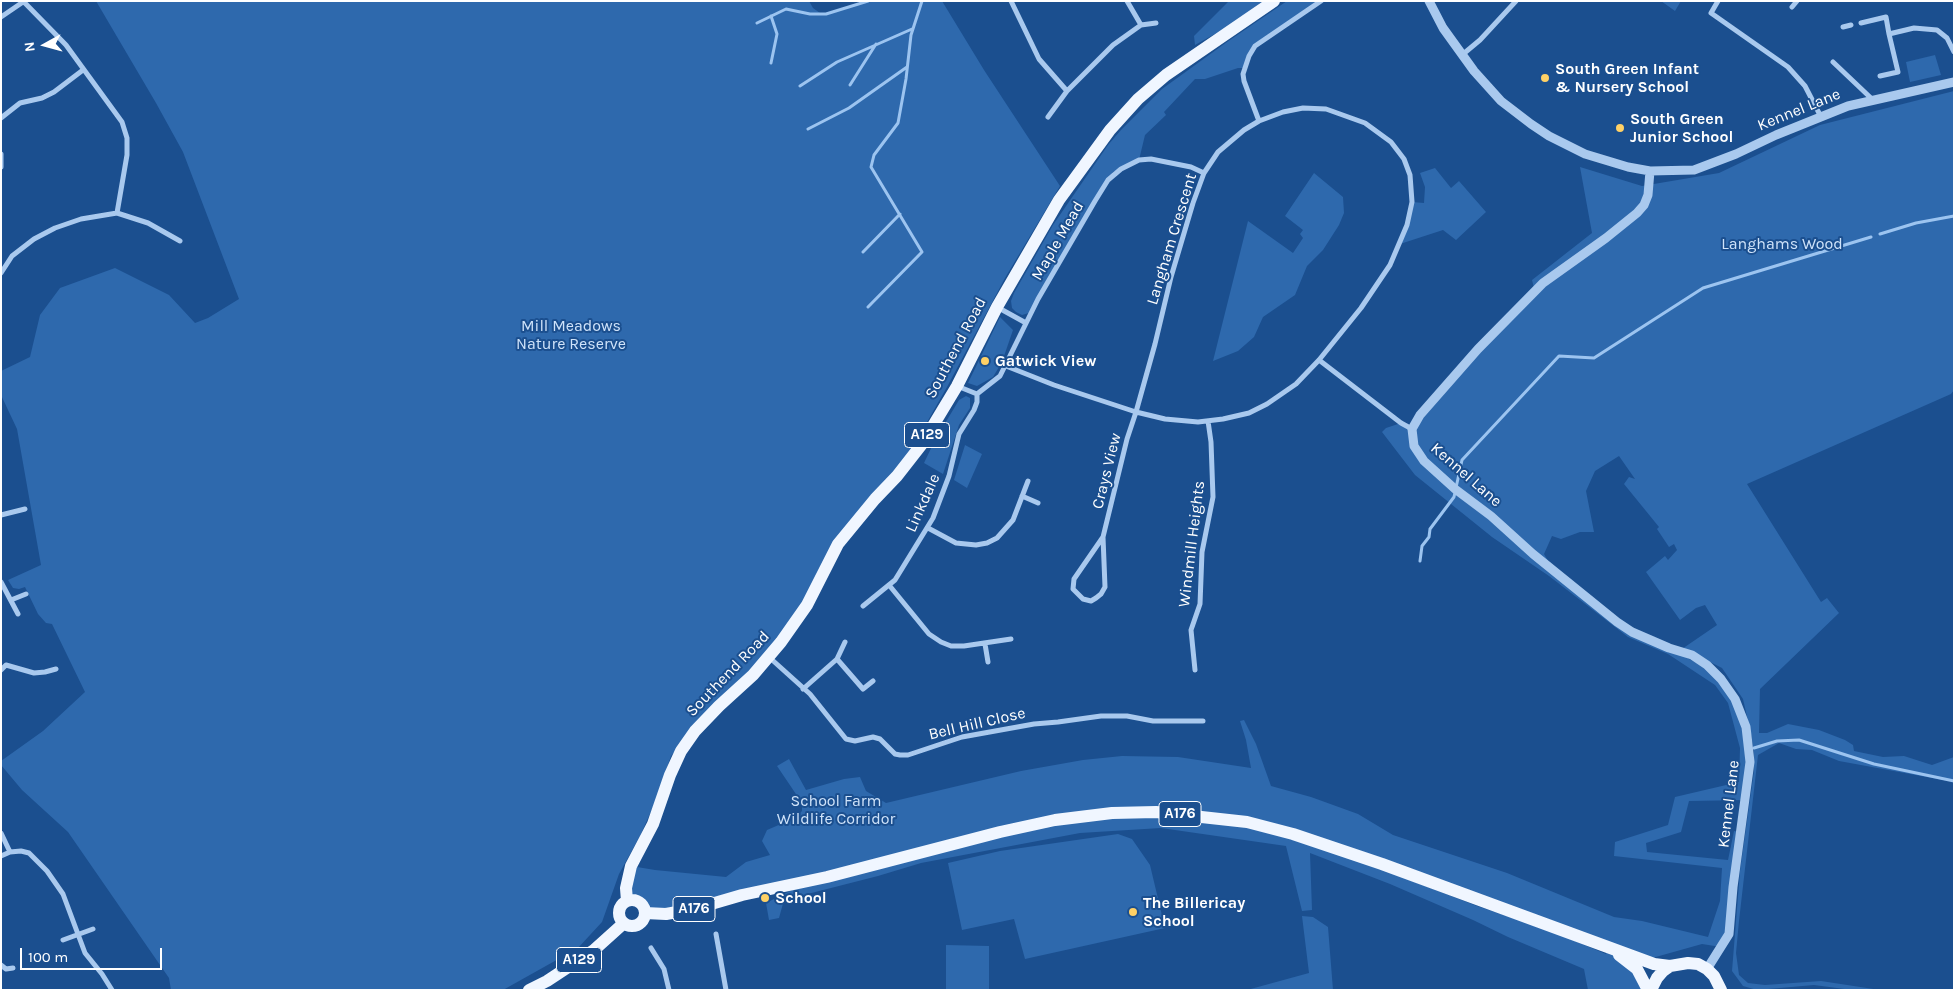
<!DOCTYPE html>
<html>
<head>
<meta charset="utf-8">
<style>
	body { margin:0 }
	#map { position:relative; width:1955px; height:991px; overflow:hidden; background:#1b4f8f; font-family:Karla,sans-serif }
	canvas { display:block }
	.frame { position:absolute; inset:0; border:2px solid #fff; pointer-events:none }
	.north { position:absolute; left:20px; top:20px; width:50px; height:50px; -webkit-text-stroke:4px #1b4f8f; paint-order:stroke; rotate:263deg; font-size:14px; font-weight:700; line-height:20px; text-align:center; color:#fff }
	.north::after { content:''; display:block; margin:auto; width:18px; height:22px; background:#fff; clip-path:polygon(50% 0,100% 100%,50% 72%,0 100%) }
	.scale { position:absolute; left:20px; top:948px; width:142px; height:22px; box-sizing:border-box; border:2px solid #fff; border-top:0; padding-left:6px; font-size:15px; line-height:18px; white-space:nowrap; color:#fff; -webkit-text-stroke:4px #1b4f8f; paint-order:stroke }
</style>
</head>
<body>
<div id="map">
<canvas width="1955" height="991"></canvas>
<div class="frame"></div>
<div class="north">N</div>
<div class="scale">100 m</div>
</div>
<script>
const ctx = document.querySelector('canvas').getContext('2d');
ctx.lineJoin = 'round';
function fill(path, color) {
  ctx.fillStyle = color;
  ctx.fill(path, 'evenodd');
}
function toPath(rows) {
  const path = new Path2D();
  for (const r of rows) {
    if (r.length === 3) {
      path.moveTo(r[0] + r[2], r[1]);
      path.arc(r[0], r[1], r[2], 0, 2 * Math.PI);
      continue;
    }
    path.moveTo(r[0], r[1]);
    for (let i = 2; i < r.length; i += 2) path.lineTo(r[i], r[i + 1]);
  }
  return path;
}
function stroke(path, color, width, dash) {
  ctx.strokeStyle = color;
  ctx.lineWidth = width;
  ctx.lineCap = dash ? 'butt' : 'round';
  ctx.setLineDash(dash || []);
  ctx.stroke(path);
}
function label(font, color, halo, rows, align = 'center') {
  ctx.font = font + ' Karla,sans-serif';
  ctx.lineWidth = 4;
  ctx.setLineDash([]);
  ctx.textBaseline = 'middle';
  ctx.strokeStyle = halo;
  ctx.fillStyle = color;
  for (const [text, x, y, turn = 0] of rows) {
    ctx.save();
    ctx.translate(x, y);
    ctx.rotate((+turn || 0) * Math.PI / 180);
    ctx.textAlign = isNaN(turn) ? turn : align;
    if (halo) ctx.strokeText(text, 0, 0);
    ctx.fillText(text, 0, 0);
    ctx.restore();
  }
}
fill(toPath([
	[96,1,809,1,813,8,820,13,826,14,868,1,942,1,984,70,1060,186,1005,278,947,387,906,459,836,538,795,623,740,682,707,711,671,756,653,807,640,836,619,874,602,922,578,948,503,990,171,990,169,978,68,832,22,790,1,765,1,761,43,731,85,692,52,624,46,623,38,614,25,587,19,589,13,588,8,580,41,565,17,429,1,395,1,371,30,357,40,315,60,288,115,268,169,295,195,323,208,318,239,299,183,152,156,103],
	[1229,1,1263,1,1224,29,1195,45,1194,36],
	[1287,1,1324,1,1255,46,1245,68,1238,68,1205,79,1195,79,1164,112,1166,115,1145,135,1139,160,1113,172,1029,313,1022,315,1016,312,1012,308,1011,301,1014,293,1053,225,1108,145,1121,130,1162,89,1227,42],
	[1661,1,1681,1,1675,11],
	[1935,55,1941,75,1910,82,1906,62],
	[1954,91,1954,390,1951,394,1747,484,1821,602,1827,598,1839,613,1760,689,1759,733,1767,733,1788,724,1819,730,1845,740,1853,745,1854,751,1883,757,1904,756,1932,765,1954,757,1954,782,1839,761,1812,750,1796,749,1779,743,1758,755,1739,921,1736,953,1739,975,1748,983,1765,985,1821,981,1880,990,1852,990,1814,985,1757,990,1743,986,1732,971,1740,871,1754,771,1754,752,1751,734,1743,699,1722,668,1706,660,1679,651,1717,625,1705,605,1696,608,1680,620,1646,572,1665,556,1668,560,1677,550,1674,544,1669,547,1657,529,1659,527,1624,484,1629,477,1635,479,1619,456,1595,471,1586,491,1594,532,1580,532,1561,539,1552,536,1544,554,1554,571,1617,622,1632,632,1669,648,1704,667,1721,679,1735,699,1741,712,1749,744,1750,762,1746,800,1689,801,1681,832,1646,843,1647,852,1728,860,1734,831,1741,832,1729,934,1721,947,1702,944,1645,960,1609,947,1637,969,1648,990,1588,990,1584,969,1508,937,1473,920,1390,884,1310,853,1312,910,1302,911,1286,846,1161,828,1080,833,921,863,878,876,784,900,779,918,769,920,766,903,798,887,839,876,972,841,1059,821,1108,816,1161,814,1212,820,1285,836,1332,850,1477,906,1551,931,1606,954,1606,946,1325,844,1264,827,1190,814,1156,812,1112,813,1055,820,883,860,827,877,757,891,694,909,666,914,645,913,639,903,627,901,626,888,631,866,655,870,726,877,746,862,770,855,762,841,767,830,795,818,802,811,802,803,777,766,789,759,806,790,844,779,860,777,866,791,886,803,1021,771,1083,760,1122,756,1178,757,1251,768,1246,740,1240,721,1244,720,1256,744,1271,786,1311,797,1358,814,1393,835,1507,873,1614,917,1642,921,1708,937,1720,901,1722,868,1614,856,1615,842,1668,825,1675,797,1739,782,1740,748,1728,703,1715,685,1668,654,1628,637,1549,576,1492,537,1415,475,1382,432,1386,428,1401,423,1412,429,1420,415,1478,349,1535,292,1532,280,1592,233,1580,167,1642,186,1719,173,1820,125],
	[1435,168,1451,188,1459,181,1486,212,1456,240,1443,230,1400,244,1412,202,1424,203,1425,187,1420,173],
	[1314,173,1343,197,1344,213,1339,225,1323,250,1307,266,1295,295,1263,317,1254,337,1238,351,1213,361,1248,221,1293,253,1303,238,1300,234,1303,230,1285,216],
	[1000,317,1013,330,1002,362,993,377,977,386,968,383],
	[966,396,970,398,970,408,959,425,943,474,924,463,935,440,959,400],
	[965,445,982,454,967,488,954,480],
	[1118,834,1132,839,1150,865,1165,928,1025,959,1014,919,962,930,948,863,1000,851],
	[1302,916,1313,917,1328,927,1333,990,1247,990,1309,973],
	[946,945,989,946,989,990,946,990]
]), '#2e69ad');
stroke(toPath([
	[771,16,777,34,771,63],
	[757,23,786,9,810,14,826,14,868,1],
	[850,85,876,44],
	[800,86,837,62,912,29],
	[808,129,849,108,907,67],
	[1880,234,1916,223,1954,216],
	[863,252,900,214],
	[868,307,922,252,871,167,874,155,898,123,906,79,911,35,922,1],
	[1420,561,1422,546,1429,537,1430,529,1454,497,1462,460,1559,356,1594,358,1703,288,1871,237],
	[1754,748,1777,741,1799,740,1874,764,1954,781]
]), '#9cc4f0', 3);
stroke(toPath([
	[23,1,66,45,122,122,127,138,127,155,117,213],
	[1011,1,1039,59,1067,91],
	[1127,1,1141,25],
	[1718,1,1711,13,1788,67,1805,86,1820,115],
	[1792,7,1797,1],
	[1,17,23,2],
	[1861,23,1886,17,1889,34,1914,28,1937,30,1947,38,1954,52],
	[1843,27,1851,25],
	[1462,55,1480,40,1516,1],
	[1833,62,1873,100],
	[1880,76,1898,72,1889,34],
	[1048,117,1067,91,1113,45,1141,25,1156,23],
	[1,118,20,103,42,98,54,92,83,70],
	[1259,121,1244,81,1243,74,1249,56,1255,46,1321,1],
	[1,154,1,167],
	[1,273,12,256,34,239,55,228,81,219,117,213,148,223,180,241],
	[997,307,1026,323],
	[1319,360,1401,423,1412,429],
	[1006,366,1054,385,1136,412,1165,419,1198,422,1223,419,1249,413,1267,404,1296,384,1319,360,1361,308,1390,265,1407,225,1412,202,1410,175,1404,159,1391,142,1365,123,1326,109,1303,108,1283,112,1259,121,1244,130,1218,152,1204,173,1193,203,1171,277,1155,344,1136,412,1127,439,1103,537,1105,587,1101,594,1096,598,1091,601,1083,599,1073,589,1074,579,1103,537],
	[957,386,977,394,1000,376,1038,299,1095,201,1108,180,1121,169,1139,160,1151,159,1191,167,1204,173],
	[1022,496,1038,503],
	[1,515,25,509],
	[928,528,956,543,976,545,987,543,997,538,1013,520,1028,481],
	[1,582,18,614],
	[889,585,929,634,941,642,951,646,964,646,1011,639],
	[11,600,26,594],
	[863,606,895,580,933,518,949,476,959,434,974,410,977,402,977,394],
	[985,644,988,662],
	[770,658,810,694,846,739,855,741,873,737,880,739,895,754,900,755,908,755,962,737,1034,724,1058,722,1101,716,1127,716,1153,721,1203,721],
	[837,659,863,689,873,681],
	[1,670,6,665,34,673,45,672,56,669],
	[1195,670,1191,630,1200,604,1202,552,1213,497,1211,442,1208,421],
	[803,689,837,659,845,642],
	[1,833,10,852],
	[1,856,10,852,21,851,29,853,47,871,63,894,85,953,102,974,112,990],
	[716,934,726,990],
	[63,940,93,929],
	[651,948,664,969,669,990],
	[1,965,6,969,13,968]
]), '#a9c9ee', 5);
stroke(toPath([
	[1429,1,1443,28,1474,71,1501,101,1531,124,1549,136,1585,154,1628,167,1650,171],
	[1707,969,1729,934,1733,887,1750,762,1746,727,1735,699,1721,679,1707,665,1692,655,1669,648,1632,632,1617,622,1533,554,1491,516,1455,489,1424,461,1414,446,1412,429,1420,415,1478,349,1543,283,1606,238,1637,213,1644,205,1648,195,1650,171,1694,170,1736,154,1776,135,1848,106,1954,82]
]), '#a9c9ee', 9);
stroke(toPath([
	[632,913,13],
	[627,901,626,888,631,866,653,824,670,775,681,751,695,731,719,706,753,675,781,642,807,605,838,544,875,499,897,476,922,444,957,386,997,307,1059,200,1110,130,1138,99,1166,75,1274,1],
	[645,913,666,914,694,909,742,895,827,877,1000,832,1055,820,1112,813,1156,812,1247,822,1293,834,1382,864,1654,964,1670,966],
	[1619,955,1637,969,1648,990],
	[529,990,547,981,594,950,624,923],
	[1651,990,1657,978,1663,971,1670,966,1688,963,1698,964,1707,969,1714,976,1721,990]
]), '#f0f6ff', 12);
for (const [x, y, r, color] of [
	[1545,78,5,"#ffd166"],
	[1620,128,5,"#ffd166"],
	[985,361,5,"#ffd166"],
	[765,898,5,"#ffd166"],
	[1133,912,5,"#ffd166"]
]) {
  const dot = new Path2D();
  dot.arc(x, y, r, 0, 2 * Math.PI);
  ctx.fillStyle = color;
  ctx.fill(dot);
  stroke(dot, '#1b4f8f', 2);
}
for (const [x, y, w] of [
	[927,435,45],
	[1180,814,42],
	[694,909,42],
	[579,960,45]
]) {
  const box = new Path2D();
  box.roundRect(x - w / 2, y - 12.5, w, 25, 4);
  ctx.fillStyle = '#1b4f8f';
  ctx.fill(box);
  stroke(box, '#fff', 1);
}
label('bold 15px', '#fff', null, [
	["A129",927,435],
	["A176",1180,814],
	["A176",694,909],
	["A129",579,960]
]);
label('bold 16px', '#fff', '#1b4f8f', [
	["South Green Infant",1555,69],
	["& Nursery School",1555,87],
	["South Green",1630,119],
	["Junior School",1630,137],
	["Gatwick View",995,361],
	["School",775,898],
	["The Billericay",1143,903],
	["School",1143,921]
], 'left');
label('16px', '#fff', '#1b4f8f', [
	["Kennel Lane",1799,110,-22],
	["Langham Crescent",1172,239,-73],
	["Maple Mead",1058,241,-60],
	["Southend Road",956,348,-62],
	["Crays View",1107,471,-76],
	["Kennel Lane",1466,475,41],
	["Linkdale",923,503,-66],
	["Windmill Heights",1192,544,-83],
	["Southend Road",728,674,-46],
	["Bell Hill Close",977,724,-13],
	["Kennel Lane",1729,804,-83]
]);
label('16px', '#cfe3fa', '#1b4f8f', [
	["Langhams Wood",1782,244],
	["Mill Meadows",571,326],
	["Nature Reserve",571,344],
	["School Farm",836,801],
	["Wildlife Corridor",836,819]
]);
</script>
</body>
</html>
